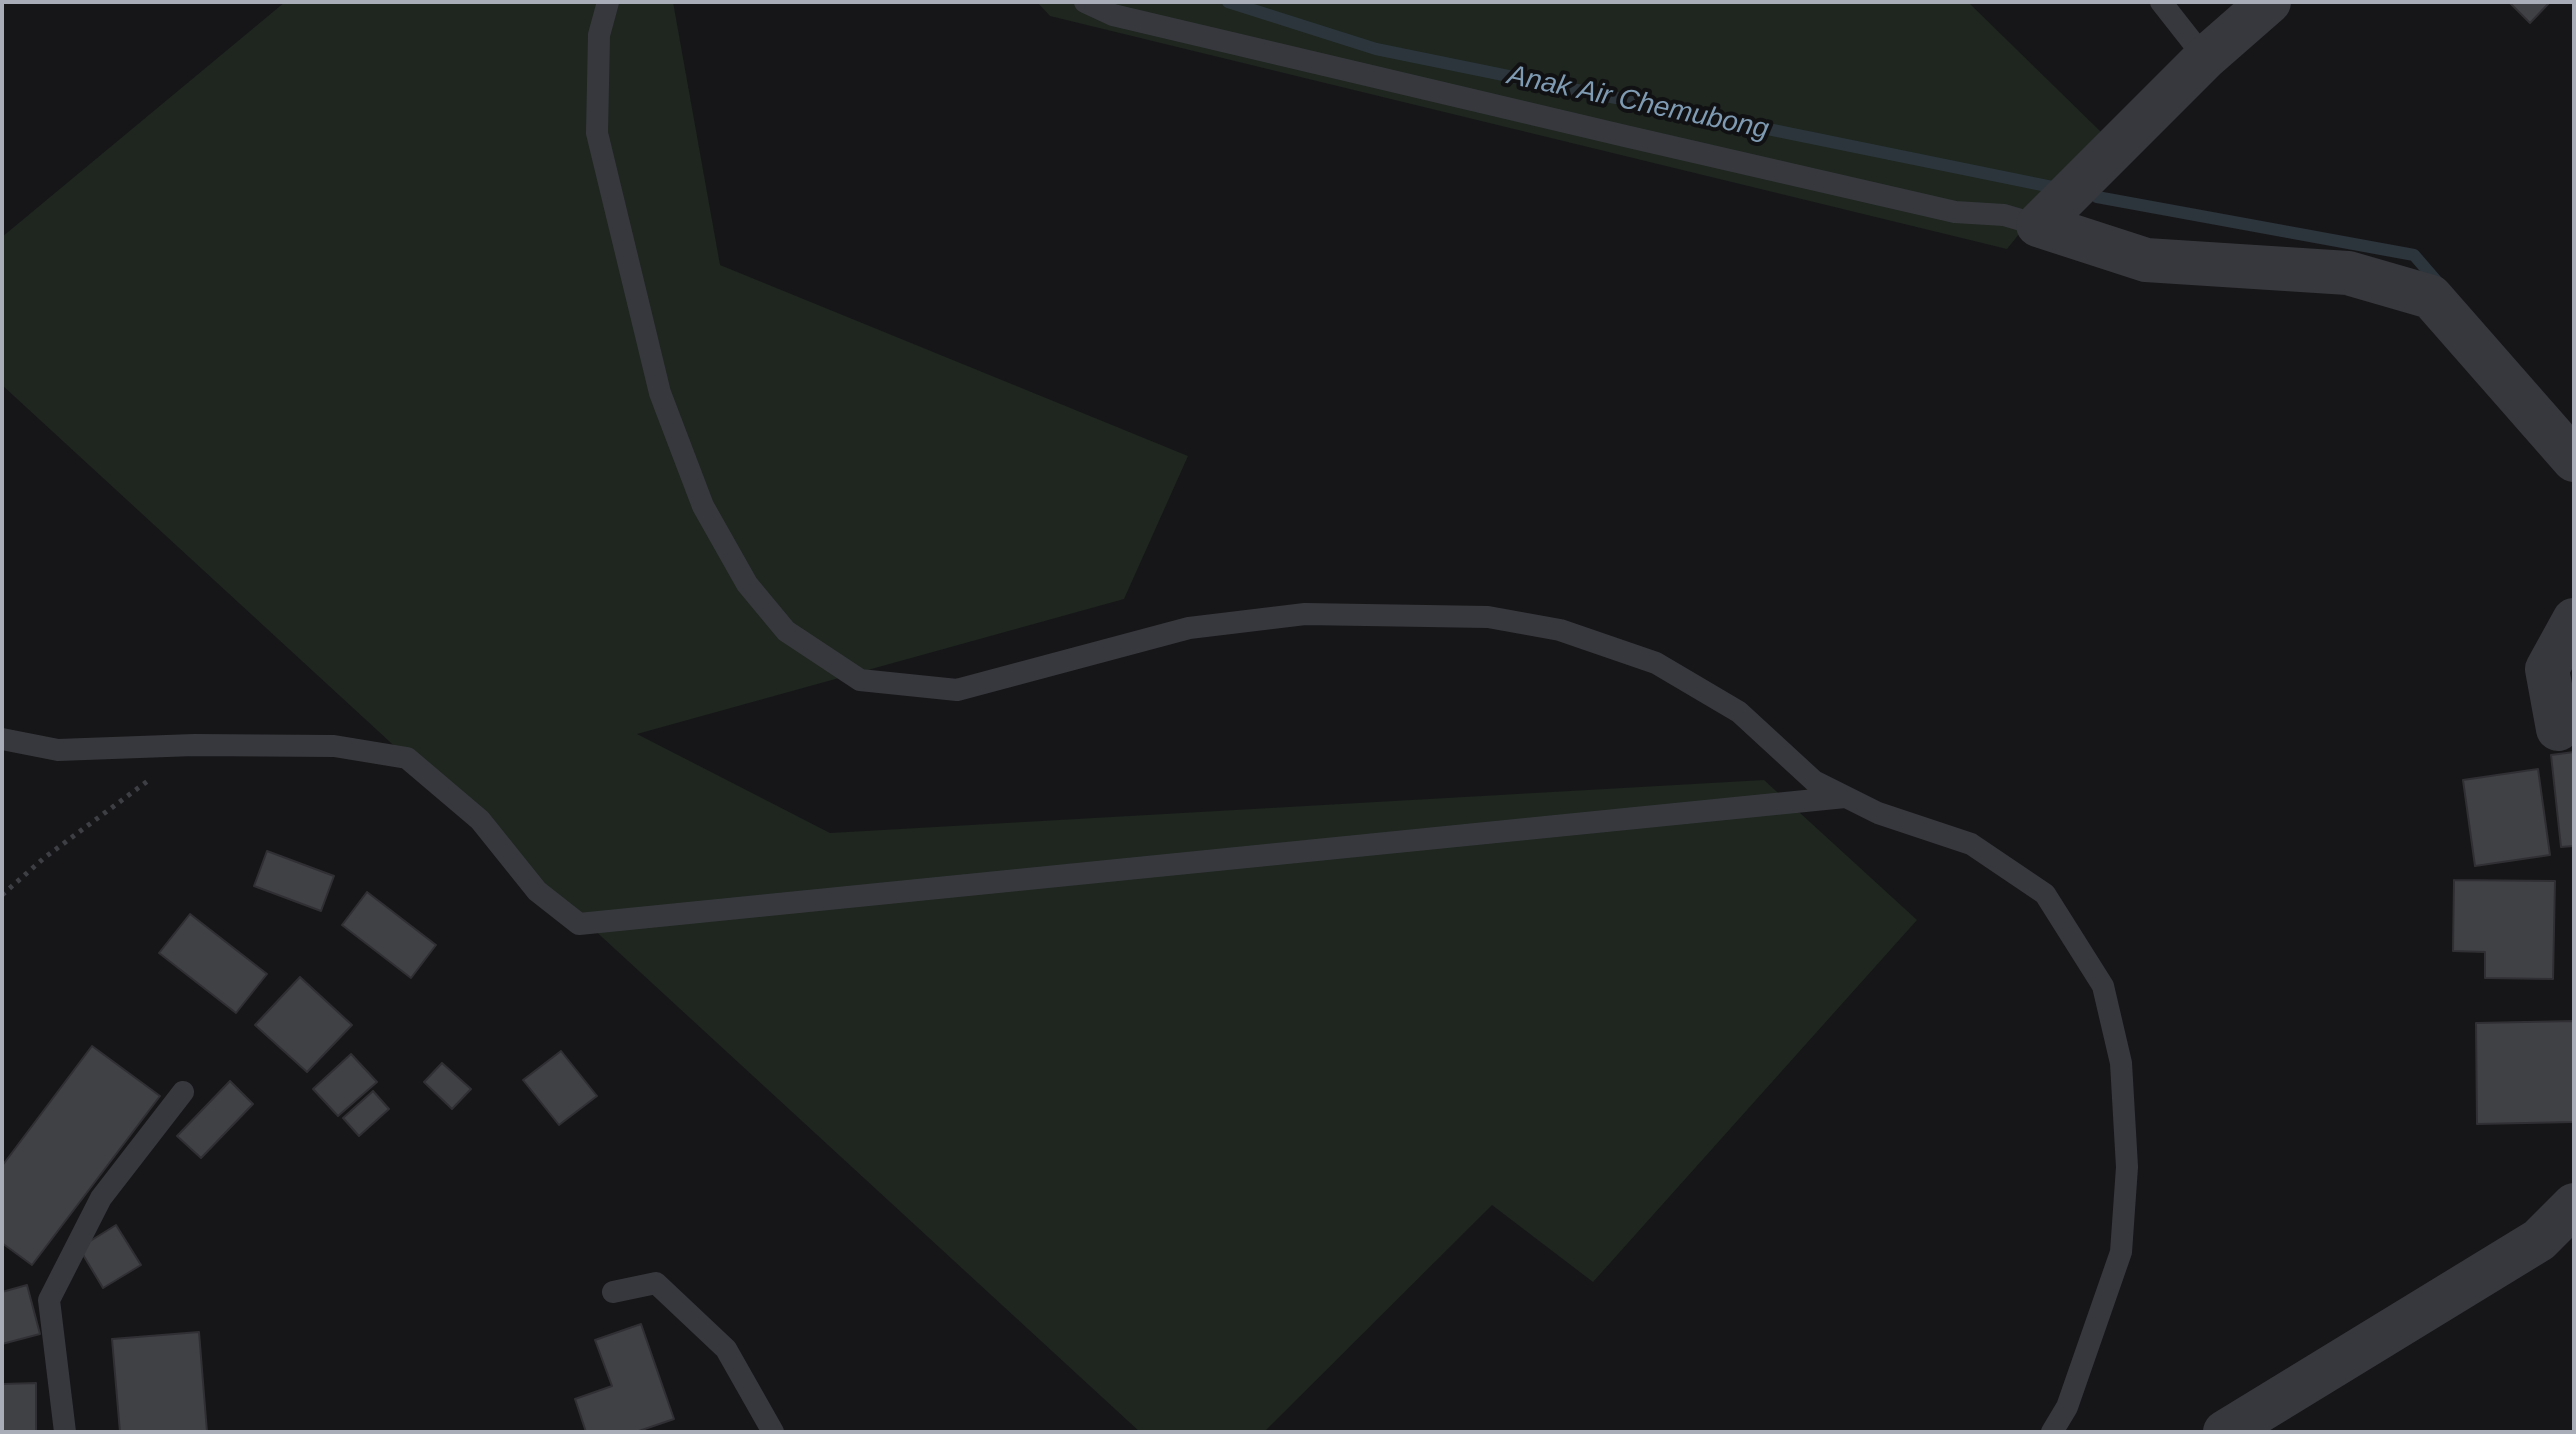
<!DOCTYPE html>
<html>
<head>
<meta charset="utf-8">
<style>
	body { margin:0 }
	#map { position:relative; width:2576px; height:1434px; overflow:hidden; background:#161618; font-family:Arial,sans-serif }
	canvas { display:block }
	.frame { position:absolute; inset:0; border:4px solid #a8adb8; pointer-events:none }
</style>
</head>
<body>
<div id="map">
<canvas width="2576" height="1434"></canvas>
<div class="frame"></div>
</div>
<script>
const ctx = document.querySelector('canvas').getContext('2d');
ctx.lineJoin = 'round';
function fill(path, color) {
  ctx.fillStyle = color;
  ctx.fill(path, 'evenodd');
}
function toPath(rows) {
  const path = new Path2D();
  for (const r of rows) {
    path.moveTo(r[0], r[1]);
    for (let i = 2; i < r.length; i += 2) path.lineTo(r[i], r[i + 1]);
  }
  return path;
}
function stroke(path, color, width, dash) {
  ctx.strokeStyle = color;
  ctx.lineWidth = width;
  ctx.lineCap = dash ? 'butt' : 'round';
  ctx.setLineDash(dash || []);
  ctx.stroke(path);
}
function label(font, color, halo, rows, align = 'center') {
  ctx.font = font + ' Arial,sans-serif';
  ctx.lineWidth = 8;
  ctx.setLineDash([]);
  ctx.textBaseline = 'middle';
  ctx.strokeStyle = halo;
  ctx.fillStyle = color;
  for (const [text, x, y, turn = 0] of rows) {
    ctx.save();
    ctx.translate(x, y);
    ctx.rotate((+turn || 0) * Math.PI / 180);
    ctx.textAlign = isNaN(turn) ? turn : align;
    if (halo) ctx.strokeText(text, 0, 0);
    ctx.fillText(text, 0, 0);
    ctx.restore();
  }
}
fill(toPath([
	[285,2,673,2,720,265,1188,456,1124,599,637,734,830,833,1764,780,1917,920,1593,1282,1492,1205,1264,1432,1140,1432,2,385,2,237],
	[1037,2,1968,2,2101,132,2007,249,1050,16]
]), '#1e261f');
stroke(toPath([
	[1228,2,1376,49,2052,187],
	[2097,197,2414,255,2439,284]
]), '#2c353c', 12);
const building = toPath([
	[2509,2,2550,2,2530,23,2509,2],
	[2574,752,2574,846,2561,847,2551,755,2574,752],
	[2538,769,2550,855,2475,866,2463,780,2538,769],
	[267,851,334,876,321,911,254,886,267,851],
	[2454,880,2555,881,2553,979,2485,978,2485,952,2453,951,2454,880],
	[367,892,436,945,411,978,342,925,367,892],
	[190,914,267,974,236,1013,159,953,190,914],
	[300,977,352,1025,307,1072,255,1025,300,977],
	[2574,1021,2574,1122,2477,1124,2476,1023,2574,1021],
	[92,1046,160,1096,32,1265,2,1243,2,1166,92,1046],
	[561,1051,597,1096,559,1125,523,1080,561,1051],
	[351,1054,377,1082,338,1116,313,1089,351,1054],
	[442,1063,471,1089,452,1109,424,1082,442,1063],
	[230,1081,253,1104,201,1158,177,1136,230,1081],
	[373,1091,389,1109,359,1136,343,1118,373,1091],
	[116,1225,141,1265,103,1288,79,1248,116,1225],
	[27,1285,40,1334,2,1344,2,1292,27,1285],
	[641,1324,674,1419,636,1432,586,1432,575,1399,612,1386,595,1340,641,1324],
	[199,1332,207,1432,120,1432,112,1339,199,1332],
	[36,1383,36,1432,2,1432,2,1384,36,1383]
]);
fill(building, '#404145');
stroke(building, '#303034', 2);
stroke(toPath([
	[2,895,44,858,149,780]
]), '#3d3f44', 5, [4, 6]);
stroke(toPath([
	[608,2,599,35,597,133,660,393,703,506,747,584,786,631,860,680,957,690,1189,628,1305,614,1488,617,1560,630,1656,663,1739,712,1814,781,1878,813,1971,844,2045,894,2103,986,2121,1063,2127,1167,2121,1252,2067,1407,2052,1432],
	[1085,2,1113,15,1625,136,1955,212,2004,215,2038,225],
	[2161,2,2205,58],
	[2,739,58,750,194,745,334,746,407,758,480,820,537,891,579,924,1845,797],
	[613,1292,656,1283,726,1349,773,1432],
	[65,1432,49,1300,101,1198,183,1092]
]), '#37383d', 22);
stroke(toPath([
	[2269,2,2205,58,2038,225,2146,260,2348,273,2431,297,2574,460],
	[2558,729,2547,669,2574,620],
	[2225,1432,2539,1240,2574,1205]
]), '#37383d', 44);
label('italic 28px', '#7f9bb3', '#111113', [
	["Anak Air Chemubong",1638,103,12]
]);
</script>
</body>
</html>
